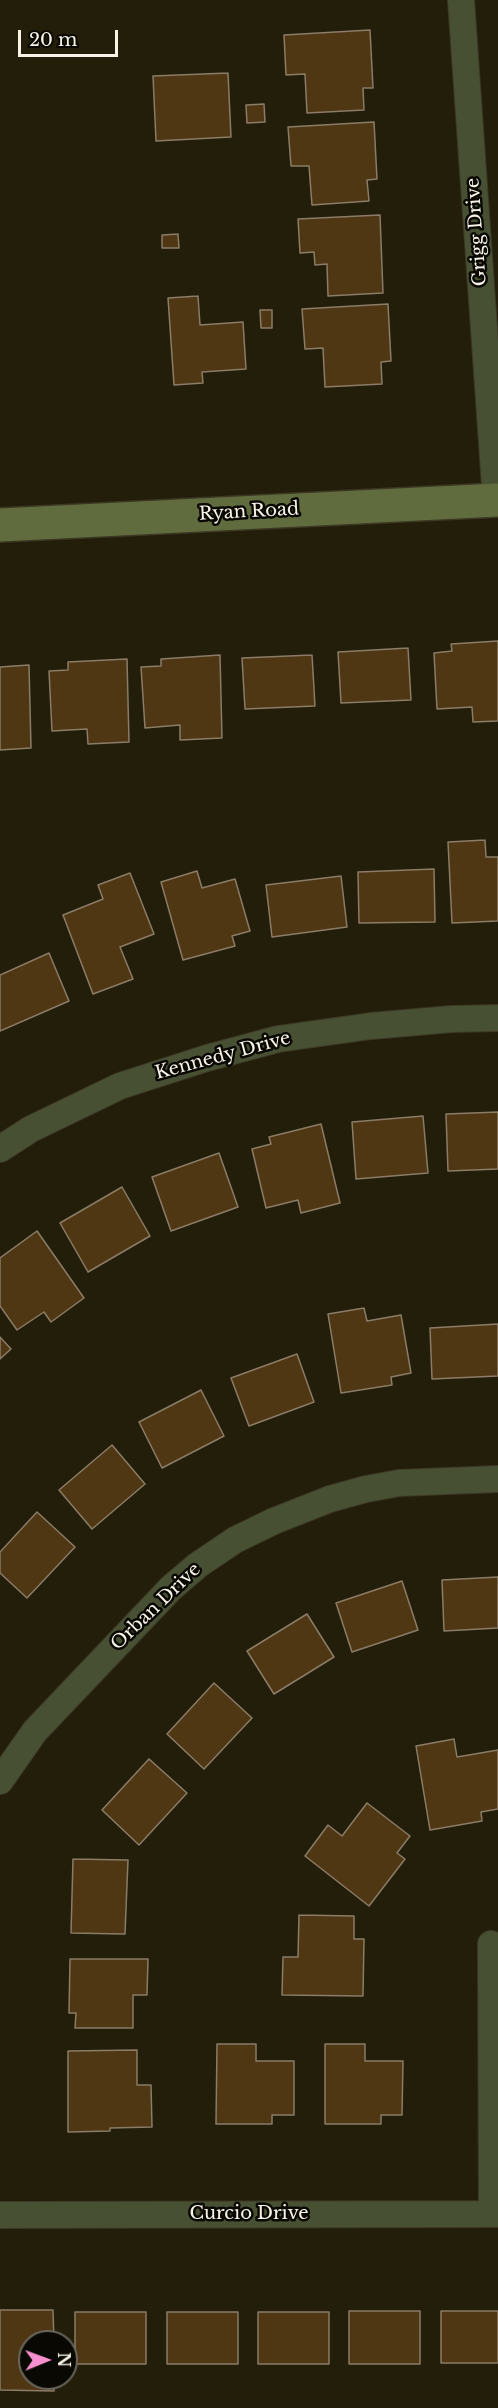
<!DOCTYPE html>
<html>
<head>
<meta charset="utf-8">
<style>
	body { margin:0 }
	#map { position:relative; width:498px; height:2408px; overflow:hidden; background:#231e09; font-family:"Libre Baskerville",serif }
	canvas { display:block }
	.north { position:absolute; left:18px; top:2330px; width:60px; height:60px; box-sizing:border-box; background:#0a0802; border:2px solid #69665e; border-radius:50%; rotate:89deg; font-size:16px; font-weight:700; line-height:24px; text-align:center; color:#f7f4e7 }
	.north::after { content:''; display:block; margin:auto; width:21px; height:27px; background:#f790ce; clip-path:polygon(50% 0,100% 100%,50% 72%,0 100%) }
	.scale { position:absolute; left:18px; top:30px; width:100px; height:27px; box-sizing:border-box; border:3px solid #f7f4e7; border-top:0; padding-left:8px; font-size:18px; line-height:21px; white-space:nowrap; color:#f7f4e7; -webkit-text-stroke:4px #0a0802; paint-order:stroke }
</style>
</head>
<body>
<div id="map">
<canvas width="498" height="2408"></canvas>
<div class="north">N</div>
<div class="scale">20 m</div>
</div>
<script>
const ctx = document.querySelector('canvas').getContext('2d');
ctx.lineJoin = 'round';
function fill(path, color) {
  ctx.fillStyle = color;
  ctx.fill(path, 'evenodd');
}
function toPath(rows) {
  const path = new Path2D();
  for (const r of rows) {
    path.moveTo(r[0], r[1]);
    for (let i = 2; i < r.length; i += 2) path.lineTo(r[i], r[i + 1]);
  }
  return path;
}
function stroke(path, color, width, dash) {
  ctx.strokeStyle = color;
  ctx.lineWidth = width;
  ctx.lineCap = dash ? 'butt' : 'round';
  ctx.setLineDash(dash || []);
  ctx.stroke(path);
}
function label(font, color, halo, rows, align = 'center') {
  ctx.font = font + ' "Libre Baskerville",serif';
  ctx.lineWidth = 5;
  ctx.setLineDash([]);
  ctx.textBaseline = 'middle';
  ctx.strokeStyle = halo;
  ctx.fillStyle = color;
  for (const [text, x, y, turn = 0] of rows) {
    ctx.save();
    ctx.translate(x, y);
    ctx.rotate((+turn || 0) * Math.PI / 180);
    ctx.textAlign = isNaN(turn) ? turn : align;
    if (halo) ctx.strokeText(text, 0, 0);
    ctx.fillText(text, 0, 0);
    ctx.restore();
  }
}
const building = toPath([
	[370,30,373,88,363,88,364,110,307,113,305,74,286,75,284,35,370,30],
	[228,73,231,137,156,141,153,76,228,73],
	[264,104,265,122,247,123,246,105,264,104],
	[374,122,377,179,367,180,369,201,312,205,309,166,291,166,288,127,374,122],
	[380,215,383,293,328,296,327,264,315,265,314,252,300,253,298,219,380,215],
	[178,234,179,248,162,248,162,235,178,234],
	[198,296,200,325,243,322,246,369,202,372,203,383,174,385,168,298,198,296],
	[388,304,391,361,381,362,382,384,325,387,323,348,305,349,302,309,388,304],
	[260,310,272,310,272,328,261,328,260,310],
	[498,641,498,721,473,722,472,707,437,709,434,653,452,651,451,644,498,641],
	[408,648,411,700,341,703,338,652,408,648],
	[220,655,222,738,180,740,180,725,145,728,141,667,161,666,161,659,220,655],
	[312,655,315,706,245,709,242,658,312,655],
	[127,659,129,742,88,744,87,729,52,731,49,671,68,670,68,662,127,659],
	[29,665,31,748,0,750,0,667,29,665],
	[485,840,486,857,498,857,498,921,452,923,448,842,485,840],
	[434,869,435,922,359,923,358,872,434,869],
	[197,871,202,888,235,879,250,931,232,936,235,946,183,960,161,882,197,871],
	[130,873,154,934,120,947,133,979,93,994,63,915,103,899,98,885,130,873],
	[341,876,347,927,272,937,266,885,341,876],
	[49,953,69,1001,0,1031,0,975,49,953],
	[498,1112,498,1169,448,1171,446,1114,498,1112],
	[423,1116,428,1173,356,1179,352,1122,423,1116],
	[321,1124,340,1203,301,1213,298,1200,266,1208,252,1149,271,1144,269,1137,321,1124],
	[219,1153,238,1207,171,1231,152,1177,219,1153],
	[122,1187,150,1236,88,1272,60,1223,122,1187],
	[37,1231,84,1298,51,1322,44,1312,17,1330,0,1306,0,1258,37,1231],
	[364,1308,367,1321,401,1315,411,1373,391,1377,392,1385,341,1393,328,1314,364,1308],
	[498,1324,498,1376,432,1379,430,1328,498,1324],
	[0,1337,11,1349,0,1359,0,1337],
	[297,1354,314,1402,249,1426,231,1378,297,1354],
	[201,1390,224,1436,162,1468,139,1422,201,1390],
	[112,1445,145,1484,92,1529,59,1490,112,1445],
	[37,1512,75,1547,27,1598,0,1573,0,1552,37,1512],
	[498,1577,498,1628,444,1631,442,1580,498,1577],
	[402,1581,418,1630,352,1652,336,1603,402,1581],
	[307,1614,334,1657,274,1694,247,1651,307,1614],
	[214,1683,252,1718,204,1769,167,1734,214,1683],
	[454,1739,457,1757,498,1750,498,1809,481,1812,482,1821,430,1830,416,1746,454,1739],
	[149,1759,187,1793,139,1845,102,1810,149,1759],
	[367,1803,410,1836,397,1853,405,1859,369,1906,305,1856,328,1825,342,1836,367,1803],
	[73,1859,128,1860,125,1934,71,1933,73,1859],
	[299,1915,354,1916,354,1939,364,1939,363,1996,282,1995,283,1957,298,1957,299,1915],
	[70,1959,148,1959,147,1995,133,1995,133,2028,75,2028,76,2013,69,2013,70,1959],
	[217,2044,256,2044,256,2061,294,2061,294,2115,272,2115,272,2124,216,2124,217,2044],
	[325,2044,365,2044,365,2061,403,2061,402,2115,381,2115,381,2124,325,2124,325,2044],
	[137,2050,137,2085,151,2085,152,2127,110,2128,110,2131,68,2132,68,2051,137,2050],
	[0,2310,53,2310,54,2342,30,2342,30,2378,54,2378,54,2391,0,2390,0,2310],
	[349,2311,420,2311,420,2364,349,2364,349,2311],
	[441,2311,498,2311,498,2363,441,2363,441,2311],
	[75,2312,146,2312,146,2364,75,2364,75,2312],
	[167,2312,238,2312,238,2364,167,2364,167,2312],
	[258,2312,329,2312,329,2364,258,2364,258,2312]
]);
fill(building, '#4f3713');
stroke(building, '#8b7c68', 1.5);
const street = toPath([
	[461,0,496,500],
	[0,1149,31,1129,120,1086,207,1058,278,1039,371,1026,452,1019,498,1018],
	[0,1781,35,1731,171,1588,198,1565,235,1540,274,1521,330,1499,366,1489,399,1483,498,1479],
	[491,1944,492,2214],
	[0,2215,498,2214]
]);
const secondary = toPath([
	[0,525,498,500]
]);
stroke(street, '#3c3824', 28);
stroke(secondary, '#3c3824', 36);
stroke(street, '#485034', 26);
stroke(secondary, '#606c3e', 33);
label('18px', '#f7f4e7', '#0a0802', [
	["Grigg Drive",477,232,-94],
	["Ryan Road",249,512,-3],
	["Kennedy Drive",223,1056,-15],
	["Orban Drive",156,1607,-44],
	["Curcio Drive",249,2214]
]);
</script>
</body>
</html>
